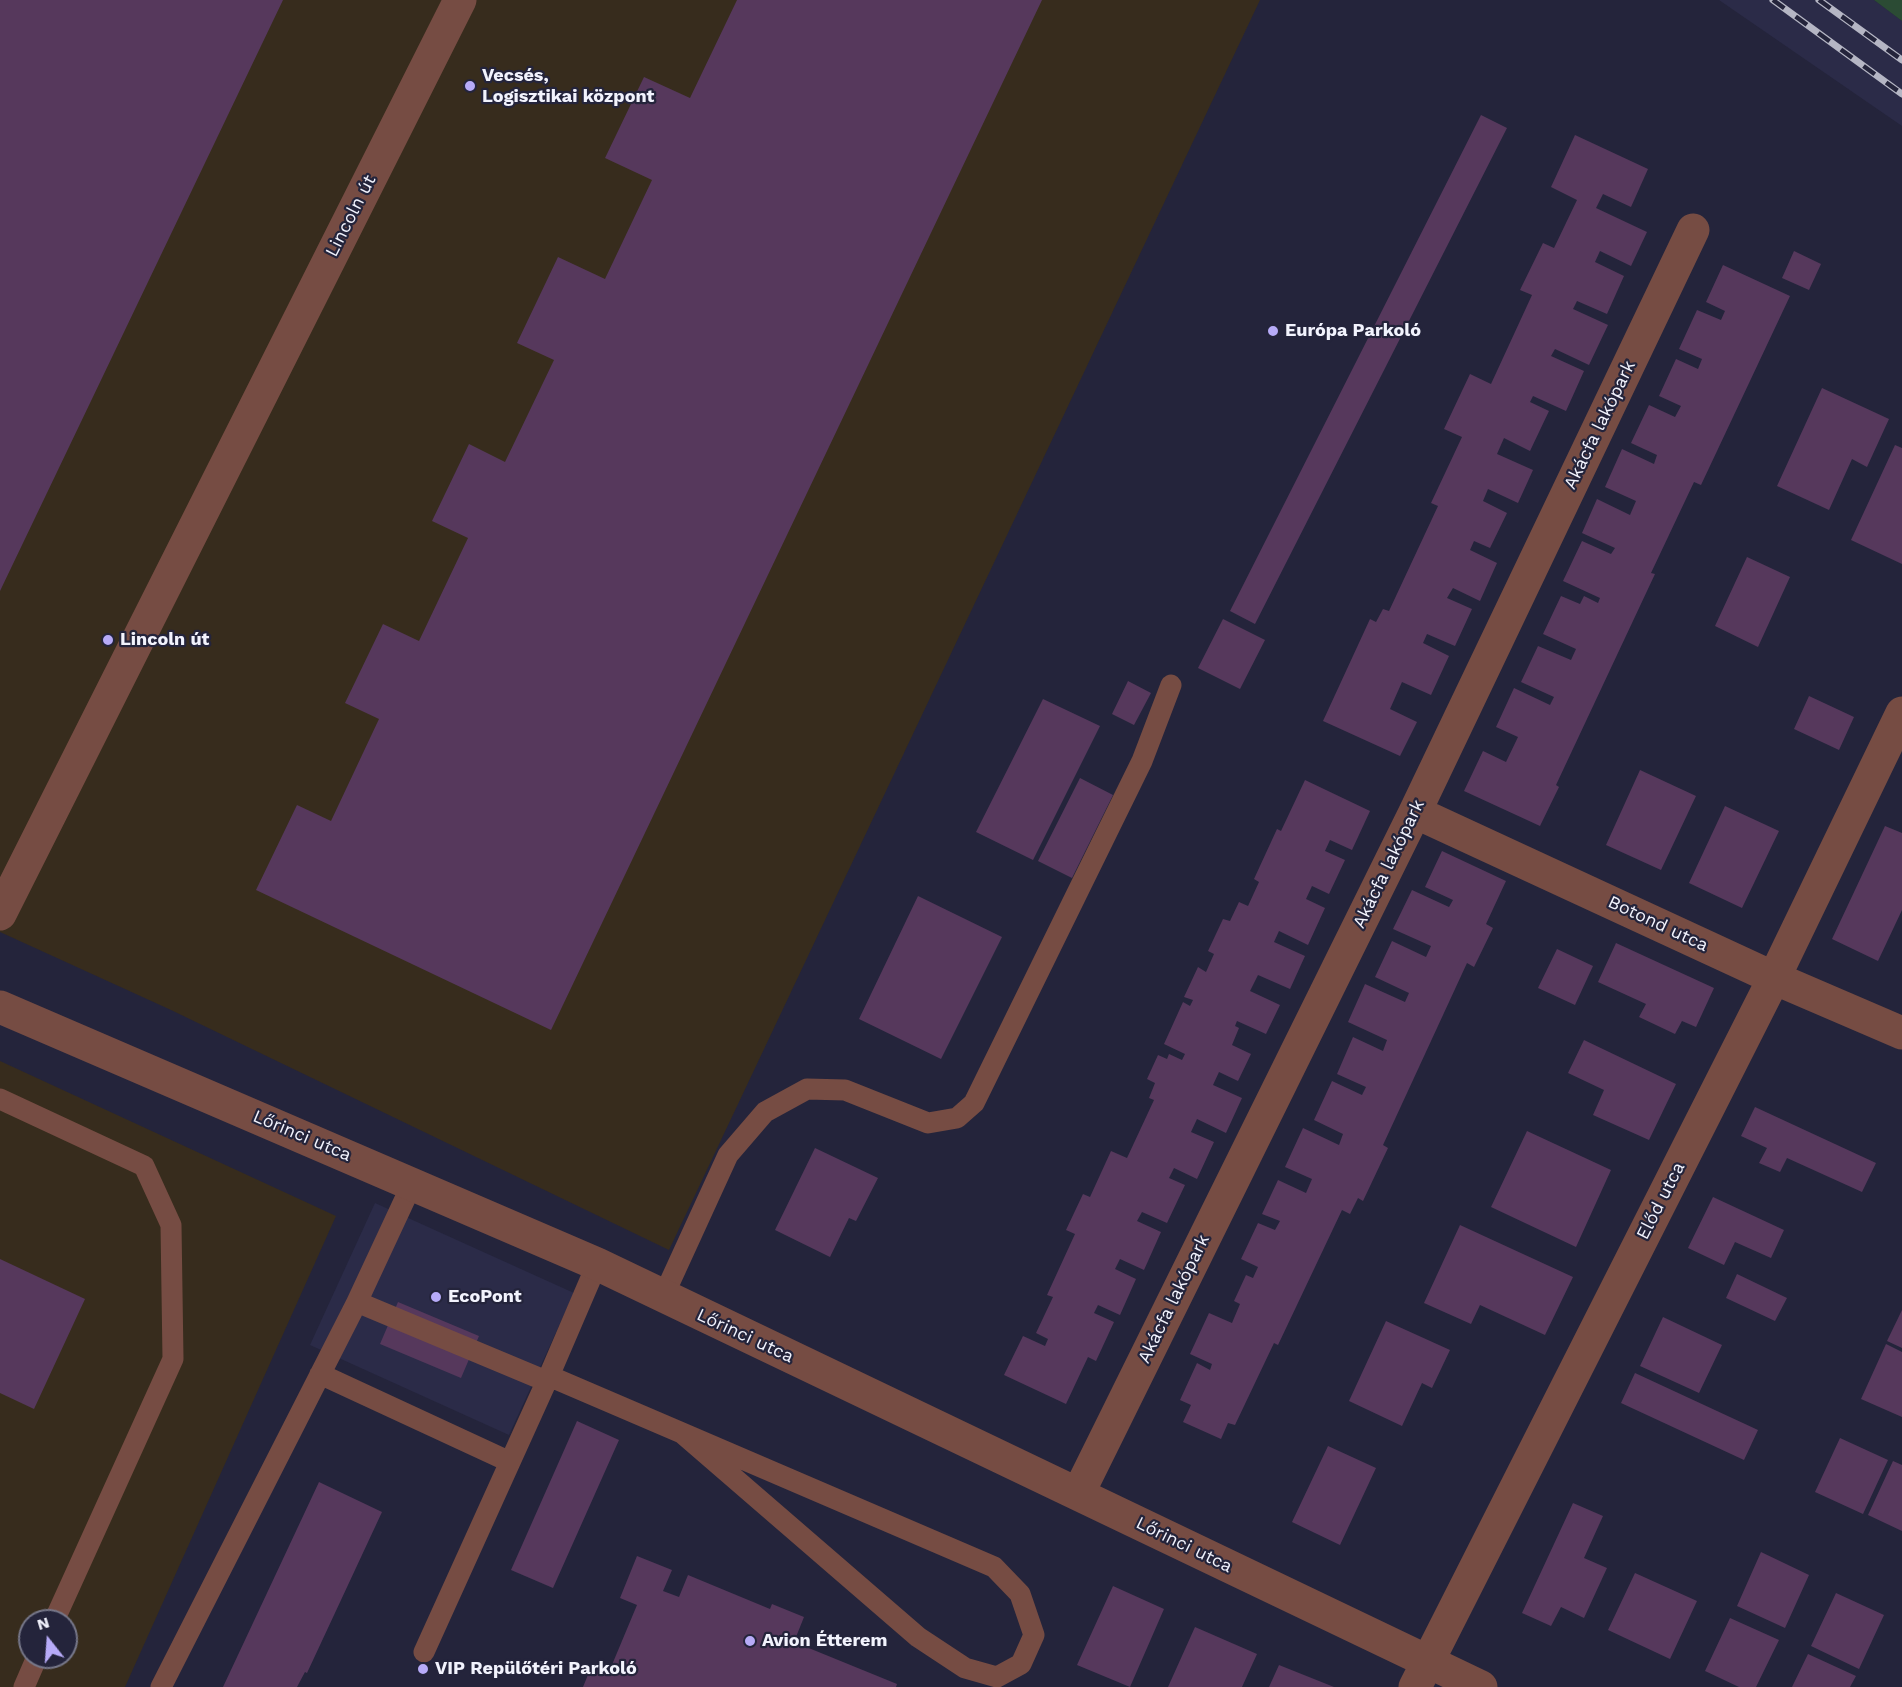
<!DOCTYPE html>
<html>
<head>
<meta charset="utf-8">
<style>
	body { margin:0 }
	#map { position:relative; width:1902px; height:1687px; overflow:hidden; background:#24243b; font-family:"Work Sans",sans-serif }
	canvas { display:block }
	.north { position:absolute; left:18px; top:1609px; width:60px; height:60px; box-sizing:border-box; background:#24243b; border:2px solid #767789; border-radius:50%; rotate:343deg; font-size:16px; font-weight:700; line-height:24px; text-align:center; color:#f2f3fd }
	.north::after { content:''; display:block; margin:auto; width:21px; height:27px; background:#b7abf8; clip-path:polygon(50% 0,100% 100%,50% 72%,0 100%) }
</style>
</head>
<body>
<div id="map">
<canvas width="1902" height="1687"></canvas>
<div class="north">N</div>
</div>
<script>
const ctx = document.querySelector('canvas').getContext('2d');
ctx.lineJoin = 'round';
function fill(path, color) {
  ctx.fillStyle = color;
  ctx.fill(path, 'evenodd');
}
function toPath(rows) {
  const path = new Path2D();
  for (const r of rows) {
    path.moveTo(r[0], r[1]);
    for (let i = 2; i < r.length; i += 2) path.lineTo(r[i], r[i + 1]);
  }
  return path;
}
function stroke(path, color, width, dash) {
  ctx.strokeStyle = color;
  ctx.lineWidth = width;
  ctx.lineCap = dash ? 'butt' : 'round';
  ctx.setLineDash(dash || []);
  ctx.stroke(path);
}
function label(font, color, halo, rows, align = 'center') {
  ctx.font = font + ' "Work Sans",sans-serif';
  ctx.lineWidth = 4.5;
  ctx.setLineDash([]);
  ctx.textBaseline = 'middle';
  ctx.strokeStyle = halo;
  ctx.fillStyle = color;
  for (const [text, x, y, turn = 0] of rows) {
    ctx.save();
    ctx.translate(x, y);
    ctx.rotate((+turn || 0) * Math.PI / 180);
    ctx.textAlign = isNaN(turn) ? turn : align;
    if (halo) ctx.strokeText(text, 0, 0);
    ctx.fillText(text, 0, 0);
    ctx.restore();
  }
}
fill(toPath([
	[1719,0,1874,0,1902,21,1902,126],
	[375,1203,574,1293,509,1435,310,1345]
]), '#2b2b48');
fill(toPath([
	[0,0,1260,0,669,1250,171,1010,0,932],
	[0,1061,336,1216,125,1687,0,1687],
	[30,1621,66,1621,66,1657,30,1657]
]), '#372c1d');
fill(toPath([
	[1874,0,1902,0,1902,21]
]), '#2b4b34');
fill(toPath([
	[0,0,283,0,0,591],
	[737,0,1042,0,551,1030,256,890,297,805,331,821,379,719,345,703,383,624,419,641,468,538,432,521,469,444,505,462,554,360,517,343,558,257,605,279,652,180,605,158,644,77,690,98],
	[1481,115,1507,128,1255,624,1230,611],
	[1575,135,1648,169,1631,207,1603,194,1596,208,1647,232,1631,266,1600,251,1595,262,1624,276,1607,314,1577,301,1573,309,1608,325,1589,365,1555,349,1551,356,1584,371,1566,411,1533,396,1530,402,1549,411,1530,451,1504,438,1497,454,1533,470,1518,503,1488,489,1483,501,1507,513,1490,548,1474,541,1470,550,1497,563,1480,601,1453,588,1447,598,1472,609,1455,646,1427,634,1423,643,1449,656,1431,695,1402,682,1390,709,1417,722,1400,756,1323,721,1370,619,1376,622,1383,609,1389,611,1438,506,1431,503,1462,437,1444,429,1470,374,1491,384,1532,295,1520,290,1543,243,1554,248,1577,200,1551,187],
	[1794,251,1821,264,1809,290,1782,278],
	[1723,265,1790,296,1701,485,1694,482,1651,573,1655,574,1556,785,1559,787,1540,826,1464,791,1483,751,1506,762,1518,737,1496,727,1514,688,1550,705,1554,697,1521,682,1538,646,1571,660,1576,649,1543,634,1561,596,1580,604,1584,596,1598,603,1600,598,1563,581,1582,541,1611,554,1615,548,1582,533,1597,499,1630,515,1636,501,1605,487,1622,449,1654,464,1657,455,1631,443,1649,405,1675,417,1681,406,1659,396,1676,359,1698,369,1702,359,1679,349,1697,310,1721,320,1725,311,1706,302],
	[1822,388,1889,419,1867,467,1852,459,1829,510,1777,486],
	[1895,445,1902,448,1902,564,1851,540],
	[1747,557,1790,577,1758,647,1715,626],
	[1223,619,1265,640,1240,689,1198,668],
	[1128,681,1151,693,1134,725,1112,714],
	[1809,696,1854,717,1839,750,1794,729],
	[1043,699,1100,726,1033,860,976,832],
	[1640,770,1696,796,1661,870,1606,845],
	[1080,778,1113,795,1072,878,1038,861],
	[1305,780,1370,811,1352,850,1330,840,1325,851,1345,860,1329,894,1312,886,1306,899,1325,908,1308,945,1279,931,1274,942,1305,956,1290,989,1258,975,1250,991,1280,1005,1266,1034,1237,1021,1235,1026,1239,1028,1232,1045,1251,1054,1238,1081,1219,1072,1213,1085,1242,1098,1226,1133,1197,1119,1191,1132,1214,1142,1197,1179,1174,1168,1169,1178,1185,1185,1167,1223,1142,1212,1137,1221,1161,1232,1144,1270,1120,1259,1115,1269,1136,1279,1120,1315,1098,1305,1094,1313,1114,1322,1096,1361,1088,1357,1066,1404,1004,1375,1023,1336,1045,1346,1048,1339,1036,1333,1053,1297,1047,1295,1075,1234,1066,1230,1083,1194,1090,1197,1111,1151,1127,1158,1154,1100,1149,1098,1155,1083,1147,1079,1158,1055,1167,1059,1169,1054,1182,1060,1185,1054,1164,1044,1183,1002,1190,1006,1193,1000,1184,997,1198,967,1206,972,1214,954,1208,951,1223,919,1230,921,1239,902,1248,906,1259,882,1254,879,1277,829,1281,831],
	[1725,806,1779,831,1742,908,1689,883],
	[1885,826,1902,833,1902,910,1878,961,1832,939],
	[1442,851,1506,881,1486,924,1493,928,1474,967,1467,963,1383,1145,1388,1148,1363,1201,1358,1198,1350,1214,1342,1210,1278,1345,1274,1343,1235,1425,1228,1423,1221,1439,1183,1422,1191,1405,1180,1400,1197,1363,1210,1370,1212,1364,1190,1354,1209,1313,1232,1323,1240,1304,1234,1301,1246,1275,1253,1278,1258,1267,1241,1259,1258,1223,1275,1230,1280,1221,1262,1214,1278,1180,1306,1193,1312,1179,1285,1167,1303,1128,1339,1145,1343,1134,1314,1120,1332,1081,1362,1095,1366,1087,1337,1074,1353,1037,1383,1051,1387,1040,1348,1022,1365,984,1405,1002,1409,993,1375,977,1392,941,1426,957,1431,946,1393,929,1412,890,1449,907,1453,900,1425,887],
	[918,896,1002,937,941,1059,859,1019],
	[1616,943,1714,988,1696,1027,1682,1021,1675,1034,1639,1017,1646,1004,1598,982],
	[1557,949,1593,966,1575,1005,1538,988],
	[1584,1040,1676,1084,1649,1140,1593,1115,1604,1090,1568,1073],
	[1755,1107,1876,1163,1862,1192,1787,1158,1780,1172,1759,1163,1767,1148,1741,1136],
	[1527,1131,1611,1170,1576,1247,1491,1207],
	[815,1148,878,1178,856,1221,849,1218,830,1257,775,1230],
	[1713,1197,1784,1230,1771,1258,1735,1242,1724,1265,1688,1248],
	[1460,1225,1573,1277,1545,1335,1480,1305,1471,1324,1424,1303],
	[0,1259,85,1299,34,1409,0,1393],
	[1737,1274,1787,1298,1775,1321,1726,1298],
	[398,1302,479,1336,461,1378,380,1344],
	[1902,1310,1902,1348,1887,1341],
	[1663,1317,1722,1345,1699,1393,1640,1366],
	[1386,1321,1450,1350,1432,1388,1422,1383,1402,1426,1349,1401],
	[1886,1344,1902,1352,1902,1417,1861,1399],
	[1635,1373,1758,1430,1744,1460,1621,1403],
	[577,1421,619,1440,553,1588,511,1570],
	[1840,1438,1888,1460,1863,1514,1815,1492],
	[1328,1446,1376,1468,1340,1545,1292,1522],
	[1893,1461,1902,1465,1902,1531,1868,1515],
	[319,1482,382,1512,307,1673,305,1672,297,1687,223,1687],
	[1573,1503,1603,1516,1584,1558,1607,1568,1584,1618,1561,1607,1551,1626,1522,1613],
	[1761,1552,1809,1575,1785,1628,1737,1606],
	[637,1556,672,1570,663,1591,679,1597,688,1575,770,1609,772,1604,804,1617,794,1642,897,1684,896,1687,583,1687,592,1665,609,1672,637,1605,620,1598],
	[1635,1573,1697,1601,1670,1659,1608,1630],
	[1113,1586,1164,1609,1130,1687,1077,1665],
	[1836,1593,1884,1615,1859,1669,1811,1646],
	[1730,1618,1779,1640,1756,1687,1739,1687,1705,1671],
	[1195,1627,1257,1654,1242,1687,1168,1687],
	[1808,1654,1856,1676,1850,1687,1792,1687],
	[1279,1665,1334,1687,1269,1687]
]), '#56385c');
stroke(toPath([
	[0,1099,144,1166,171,1225,173,1359,54,1621],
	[412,1184,357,1302,546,1381],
	[663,1297,728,1155,765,1112,807,1089,845,1090,928,1123,957,1118,974,1103,1142,761,1171,685],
	[320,1374,510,1462],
	[549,1376,682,1433,994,1567,1020,1594,1034,1635,1021,1664,997,1677,965,1668,918,1637,682,1433],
	[424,1652,549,1376,597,1264],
	[24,1687,37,1657],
	[161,1687,357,1302]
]), '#764c43', 21);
stroke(toPath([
	[1415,812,1774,978,1902,1033],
	[0,914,460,0],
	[0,1007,597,1264,1481,1687],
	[1078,1494,1415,812,1693,230],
	[1415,1687,1774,978,1902,713]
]), '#764c43', 33);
const rail = toPath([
	[1773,0,1902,94],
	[1819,0,1902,60]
]);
stroke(rail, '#b5b6c4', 7);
stroke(rail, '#24243b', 4.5, [14]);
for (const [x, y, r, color] of [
	[470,86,6,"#b7abf8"],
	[1273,331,6,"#b7abf8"],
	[108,640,6,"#b7abf8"],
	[436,1297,6,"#b7abf8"],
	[750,1641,6,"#b7abf8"],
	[423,1669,6,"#b7abf8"]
]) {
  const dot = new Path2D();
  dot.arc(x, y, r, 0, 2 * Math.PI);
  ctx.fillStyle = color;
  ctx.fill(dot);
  stroke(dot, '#24243b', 2);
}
label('bold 18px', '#f2f3fd', '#24243b', [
	["Vecsés,",482,76],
	["Logisztikai központ",482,97],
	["Európa Parkoló",1285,331],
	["Lincoln út",120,640],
	["EcoPont",448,1297],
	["Avion Étterem",762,1641],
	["VIP Repülőtéri Parkoló",435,1669]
], 'left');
label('18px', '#f2f3fd', '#24243b', [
	["Lincoln út",351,216,-63],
	["Akácfa lakópark",1600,425,-64],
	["Akácfa lakópark",1389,864,-64],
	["Botond utca",1658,924,25],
	["Lőrinci utca",302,1136,23],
	["Előd utca",1661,1201,-63],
	["Akácfa lakópark",1174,1299,-64],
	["Lőrinci utca",745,1336,25],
	["Lőrinci utca",1184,1545,26]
]);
</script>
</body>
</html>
